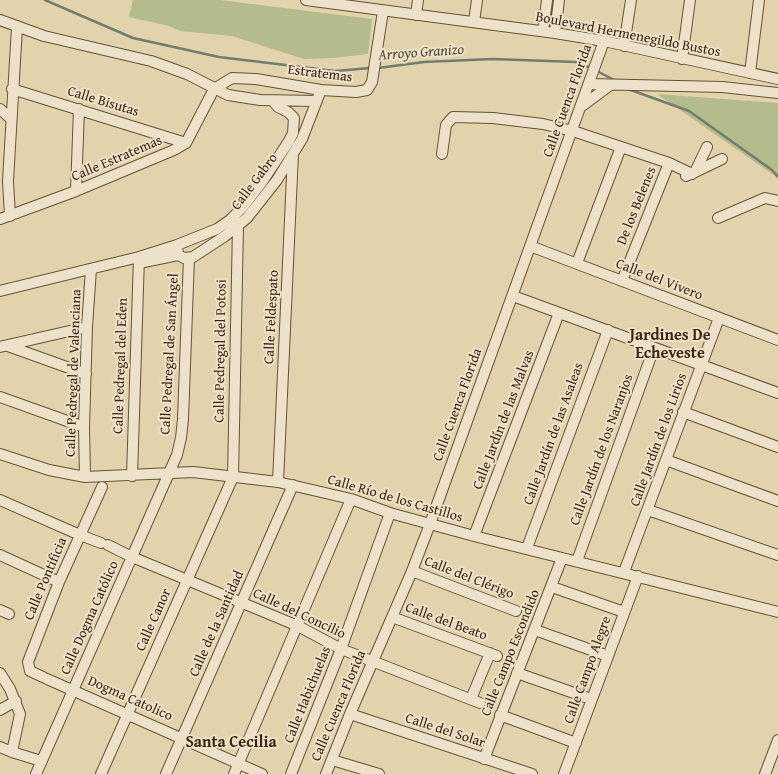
<!DOCTYPE html>
<html>
<head>
<meta charset="utf-8">
<style>
	body { margin:0 }
	canvas { display:block; background:#e3d3ac }
</style>
</head>
<body>
<canvas width="778" height="774"></canvas>
<script>
const ctx = document.querySelector('canvas').getContext('2d');
ctx.lineJoin = 'round';
function fill(path, color) {
  ctx.fillStyle = color;
  ctx.fill(path, 'evenodd');
}
function toPath(rows) {
  const path = new Path2D();
  for (const r of rows) {
    path.moveTo(r[0], r[1]);
    for (let i = 2; i < r.length; i += 2) path.lineTo(r[i], r[i + 1]);
  }
  return path;
}
function stroke(path, color, width, dash) {
  ctx.strokeStyle = color;
  ctx.lineWidth = width;
  ctx.lineCap = dash ? 'butt' : 'round';
  ctx.setLineDash(dash || []);
  ctx.stroke(path);
}
function label(font, color, halo, rows, align = 'center') {
  ctx.font = font + ' "Gentium Book Plus",serif';
  ctx.lineWidth = 4;
  ctx.setLineDash([]);
  ctx.textBaseline = 'middle';
  ctx.strokeStyle = halo;
  ctx.fillStyle = color;
  for (const [text, x, y, turn = 0] of rows) {
    ctx.save();
    ctx.translate(x, y);
    ctx.rotate((+turn || 0) * Math.PI / 180);
    ctx.textAlign = isNaN(turn) ? turn : align;
    if (halo) ctx.strokeText(text, 0, 0);
    ctx.fillText(text, 0, 0);
    ctx.restore();
  }
}
fill(toPath([
	[133,0,220,0,372,19,368,54,334,58,304,59,232,36,180,31,169,26,129,17],
	[657,94,778,103,778,178]
]), '#b3bc8a');
stroke(toPath([
	[45,0,133,38,219,57,335,71,371,68],
	[378,68,424,62,493,59,576,62,591,68],
	[595,70,616,81],
	[628,89,689,111,772,170,778,177]
]), '#727d70', 2.5);
const minor = toPath([
	[306,0,555,33,604,41,778,79],
	[416,15,418,0],
	[0,20,44,36,151,61,187,74,228,95,260,100,316,101],
	[474,22,477,0],
	[543,31,547,0],
	[555,33,559,0],
	[624,46,631,0],
	[682,59,690,0],
	[750,73,759,0],
	[590,84,722,87,778,93],
	[12,89,186,143],
	[582,106,609,86],
	[0,109,10,118],
	[442,154,446,125,453,117,493,118,543,124,573,131,669,163,692,174],
	[695,172,722,159],
	[686,176,695,172,707,147],
	[76,191,79,109],
	[10,216,8,181,17,27],
	[718,218,765,198,778,201],
	[0,219,76,191,174,150,186,143,214,89,232,78,256,79,321,90,356,92,367,90,372,82,383,11],
	[530,246,778,340],
	[178,255,177,245,217,229,230,220,242,208,262,182,289,141,293,133,294,118,288,112,278,107,273,101],
	[139,263,178,255,184,258,193,257,225,236,247,218,277,180,302,139,319,95],
	[577,263,621,147],
	[622,281,669,163],
	[0,291,139,257,177,245],
	[513,296,778,393],
	[8,346,86,374],
	[0,347,87,327],
	[0,397,84,427],
	[683,412,778,447],
	[0,454,49,470,85,477,193,472,278,482,351,499,390,513,474,536,778,612],
	[666,460,778,501],
	[132,476,139,257],
	[85,477,84,427,87,327,91,269],
	[278,482,293,154],
	[0,500,80,535,101,543],
	[648,510,778,555],
	[474,536,559,313],
	[108,545,132,557,298,626,341,649,480,703],
	[527,548,608,330],
	[0,555,59,582],
	[577,561,654,348],
	[412,571,516,611],
	[624,572,719,318],
	[552,587,624,612],
	[0,610,9,614],
	[392,617,497,656],
	[535,630,608,656],
	[0,673,10,689,20,714,12,752,41,761],
	[517,673,591,699],
	[43,677,30,671,28,662,59,582,102,487],
	[47,679,262,774],
	[471,699,490,653],
	[0,710,16,701],
	[350,714,532,774],
	[500,715,576,743],
	[0,747,12,752],
	[484,759,562,558],
	[332,760,379,774],
	[36,774,177,455,181,438,183,419,189,258],
	[101,774,233,477,238,226],
	[166,774,293,485],
	[234,774,351,499],
	[291,774,341,649,390,513],
	[326,774,350,714,412,571,430,524,604,41],
	[564,774,638,576],
	[765,774,778,740]
]);
stroke(minor, '#665238', 12);
stroke(minor, '#ede2c9', 10);
label('14px', '#3c2712', '#ede2c9', [
	["Boulevard Hermenegildo Bustos",628,35,11],
	["Estratemas",320,74,7],
	["Calle Cuenca Florida",568,101,-70],
	["Calle Bisutas",103,102,17],
	["Calle Estratemas",117,159,-23],
	["Calle Gabro",255,182,-53],
	["De los Belenes",637,206,-68],
	["Calle del Vivero",659,280,21],
	["Calle Feldespato",272,317,-87],
	["Calle Pedregal del Potosi",221,351,-89],
	["Calle Pedregal de San Ángel",170,354,-87],
	["Calle Pedregal del Eden",121,366,-88],
	["Calle Pedregal de Valenciana",74,373,-88],
	["Calle Cuenca Florida",458,405,-70],
	["Calle Jardín de las Malvas",504,420,-69],
	["Calle Jardín de las Asaleas",554,434,-70],
	["Calle Jardín de los Lirios",659,440,-70],
	["Calle Jardín de los Naranjos",602,450,-70],
	["Calle Río de los Castillos",395,499,16],
	["Calle del Clérigo",469,578,21],
	["Calle Pontificia",46,579,-67],
	["Calle del Concilio",299,614,25],
	["Calle Dogma Católico",90,618,-66],
	["Calle Canor",154,620,-66],
	["Calle del Beato",446,622,20],
	["Calle de la Santidad",217,624,-66],
	["Calle Campo Escondido",511,653,-68],
	["Calle Campo Alegre",588,670,-70],
	["Calle Habichuelas",308,695,-68],
	["Dogma Catolico",130,699,24],
	["Calle Cuenca Florida",339,706,-67],
	["Calle del Solar",445,731,18]
]);
label('italic 15px', '#524b39', '#ede2c9', [
	["Arroyo Granizo",421,53,-4]
]);
label('bold 16px', '#3c2712', '#ede2c9', [
	["Jardines De",670,336],
	["Echeveste",670,354],
	["Santa Cecilia",231,743]
]);
</script>
</body>
</html>
